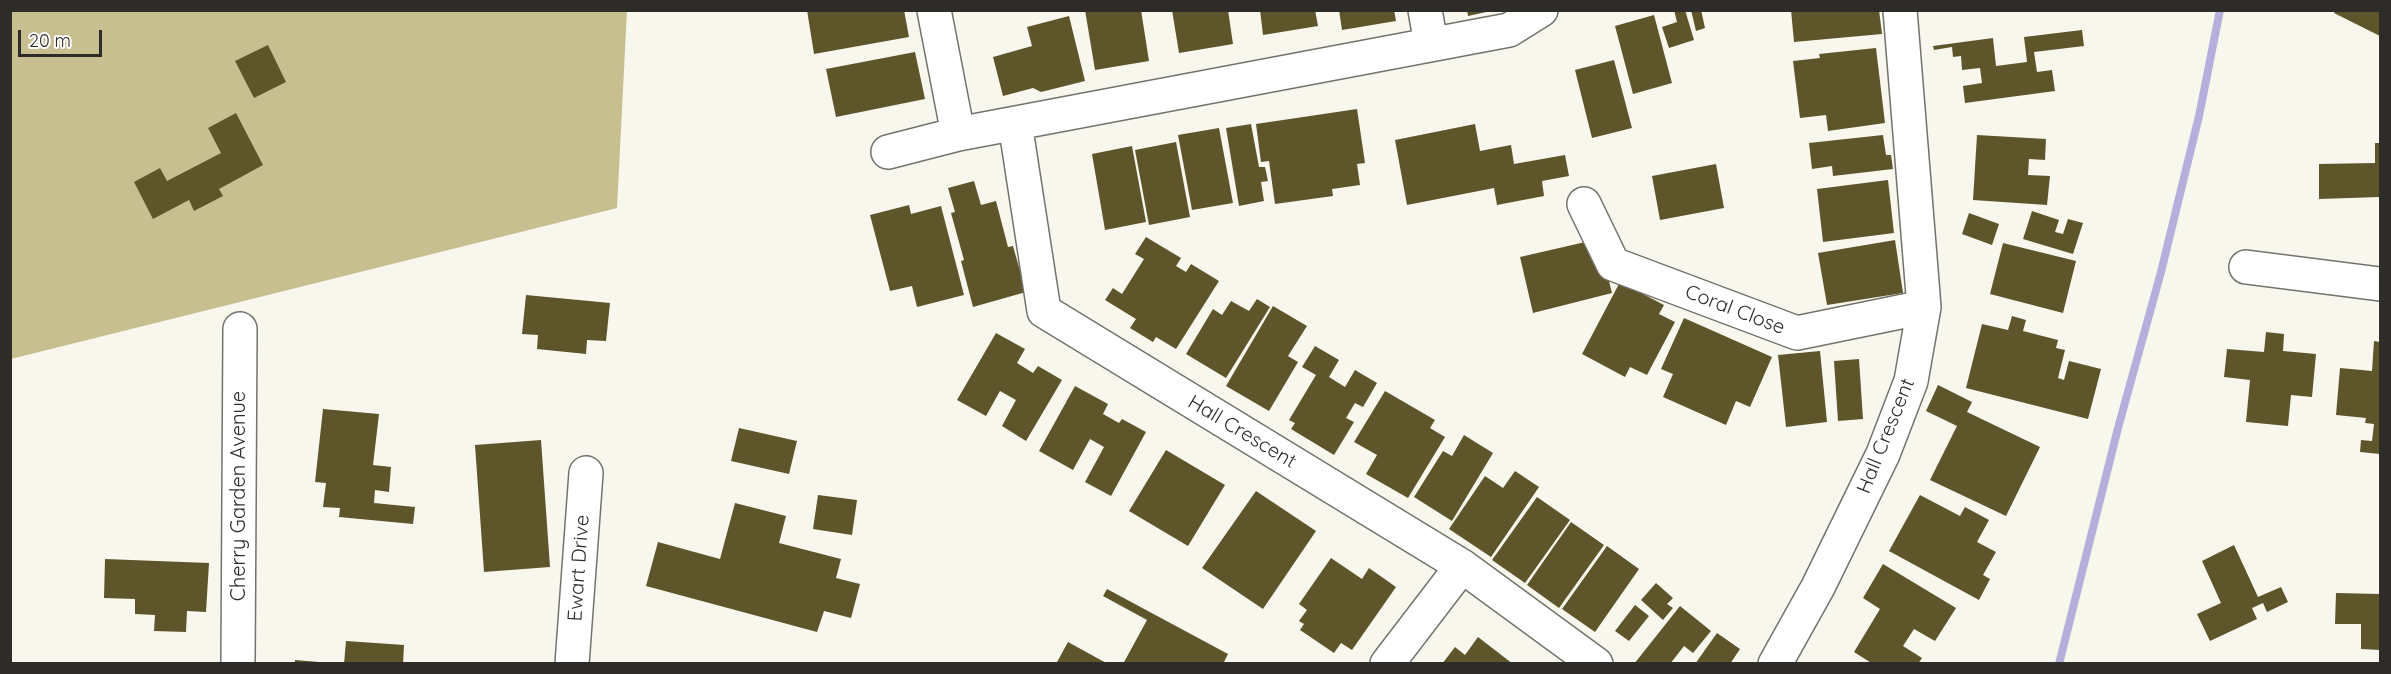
<!DOCTYPE html>
<html>
<head>
<meta charset="utf-8">
<style>
	body { margin:0 }
	#map { position:relative; width:2391px; height:674px; overflow:hidden; background:#f8f7ee; font-family:Quicksand,sans-serif }
	canvas { display:block }
	.frame { position:absolute; inset:0; border:12px solid #2d2c29; pointer-events:none }
	.scale { position:absolute; left:18px; top:30px; width:84px; height:27px; box-sizing:border-box; border:3px solid #2d2c29; border-top:0; padding-left:8px; font-size:18px; line-height:21px; white-space:nowrap; color:#2d2c29; -webkit-text-stroke:4px #fff; paint-order:stroke }
</style>
</head>
<body>
<div id="map">
<canvas width="2391" height="674"></canvas>
<div class="frame"></div>
<div class="scale">20 m</div>
</div>
<script>
const ctx = document.querySelector('canvas').getContext('2d');
ctx.lineJoin = 'round';
function fill(path, color) {
  ctx.fillStyle = color;
  ctx.fill(path, 'evenodd');
}
function toPath(rows) {
  const path = new Path2D();
  for (const r of rows) {
    path.moveTo(r[0], r[1]);
    for (let i = 2; i < r.length; i += 2) path.lineTo(r[i], r[i + 1]);
  }
  return path;
}
function stroke(path, color, width, dash) {
  ctx.strokeStyle = color;
  ctx.lineWidth = width;
  ctx.lineCap = dash ? 'butt' : 'round';
  ctx.setLineDash(dash || []);
  ctx.stroke(path);
}
function label(font, color, halo, rows, align = 'center') {
  ctx.font = font + ' Quicksand,sans-serif';
  ctx.lineWidth = 6;
  ctx.setLineDash([]);
  ctx.textBaseline = 'middle';
  ctx.strokeStyle = halo;
  ctx.fillStyle = color;
  for (const [text, x, y, turn = 0] of rows) {
    ctx.save();
    ctx.translate(x, y);
    ctx.rotate((+turn || 0) * Math.PI / 180);
    ctx.textAlign = isNaN(turn) ? turn : align;
    if (halo) ctx.strokeText(text, 0, 0);
    ctx.fillText(text, 0, 0);
    ctx.restore();
  }
}
fill(toPath([
	[10,11,627,11,617,208,11,359]
]), '#c8bf91');
stroke(toPath([
	[2059,664,2118,428,2161,272,2199,116,2220,10]
]), '#b5afdb', 8);
fill(toPath([
	[807,10,904,10,909,37,814,54],
	[1085,10,1141,10,1149,61,1095,70],
	[1172,10,1228,10,1233,44,1179,53],
	[1260,10,1315,10,1318,26,1263,35],
	[1339,10,1394,10,1396,21,1342,30],
	[1467,10,1491,10,1491,11,1468,16],
	[1674,10,1685,10,1694,40,1669,48,1662,27,1677,22],
	[1691,10,1701,10,1705,28,1696,31],
	[1791,10,1879,10,1882,34,1794,42],
	[2336,10,2380,10,2380,36,2334,13],
	[1654,15,1672,83,1633,94,1615,26],
	[1069,16,1085,81,1041,92,1033,88,1003,96,993,57,1032,46,1027,27],
	[2082,30,2084,46,2034,52,2037,72,2052,70,2055,91,1965,103,1963,86,1982,83,1980,68,1962,70,1961,56,1953,57,1952,47,1934,50,1933,46,1993,38,1996,66,2027,62,2024,37],
	[268,45,286,82,254,98,235,61],
	[1876,48,1885,123,1828,131,1826,115,1800,118,1793,61,1820,58,1819,54],
	[915,52,925,99,836,117,826,69],
	[1614,60,1632,128,1592,138,1575,70],
	[1357,109,1365,163,1357,164,1360,185,1332,189,1333,196,1275,204,1269,161,1261,162,1256,124],
	[236,113,263,165,219,189,223,196,194,211,189,200,153,219,134,182,160,168,167,181,221,153,208,128],
	[1251,124,1259,167,1265,167,1268,181,1261,182,1264,201,1239,206,1226,128],
	[1475,124,1480,151,1511,145,1514,164,1565,155,1569,176,1542,181,1544,196,1497,205,1494,188,1407,205,1395,140],
	[1219,128,1233,203,1192,210,1178,135],
	[1883,135,1886,155,1891,155,1893,169,1833,176,1832,166,1812,169,1809,143],
	[1977,135,2046,139,2045,160,2029,159,2028,175,2050,176,2047,205,1973,200],
	[1176,142,1190,217,1149,225,1135,150],
	[2375,143,2380,143,2380,197,2319,199,2319,164,2375,163],
	[1132,146,1146,222,1105,230,1092,154],
	[1716,164,1724,208,1660,220,1652,176],
	[1888,180,1894,233,1823,242,1817,189],
	[974,181,981,205,996,201,1008,247,1013,246,1026,292,973,307,961,261,964,260,951,213,955,212,948,188],
	[909,205,911,214,941,206,964,295,917,307,912,286,890,291,870,215],
	[2032,211,2059,220,2055,232,2063,234,2068,219,2083,223,2073,254,2023,239],
	[1969,213,1999,224,1992,245,1962,234],
	[1146,237,1181,258,1176,266,1186,272,1191,264,1219,281,1176,349,1156,337,1153,342,1130,328,1136,319,1105,300,1113,288,1122,294,1144,259,1135,254],
	[1594,240,1603,258,1612,293,1533,313,1520,257],
	[1895,240,1903,293,1827,305,1818,253],
	[2003,243,2076,261,2063,313,1990,294],
	[1620,282,1664,305,1659,314,1675,322,1647,375,1630,367,1625,377,1582,354],
	[526,295,610,303,606,341,587,340,586,354,537,349,538,335,522,334],
	[1257,299,1270,307,1226,378,1186,354,1213,309,1222,315,1231,301,1249,311],
	[1273,306,1307,326,1288,356,1298,362,1269,411,1226,386],
	[2012,316,2026,320,2023,331,2058,340,2056,348,2065,350,2058,378,2064,380,2069,361,2101,369,2088,419,1966,388,1982,324,2008,330],
	[1684,318,1772,357,1750,407,1736,401,1726,425,1663,397,1673,374,1661,369],
	[2266,332,2284,334,2283,351,2316,354,2312,397,2291,395,2288,426,2246,422,2250,380,2224,377,2227,349,2264,352],
	[996,333,1025,349,1017,363,1033,373,1038,366,1062,380,1026,441,1002,426,1016,400,1000,391,986,416,957,400],
	[2374,341,2380,342,2380,454,2360,452,2361,440,2372,441,2374,424,2365,423,2366,418,2336,415,2340,368,2372,371],
	[1315,346,1339,360,1329,377,1345,387,1355,370,1377,383,1363,407,1355,403,1346,418,1354,422,1334,455,1291,429,1295,423,1289,420,1316,375,1302,367],
	[1820,351,1827,422,1786,427,1778,355],
	[1859,359,1863,419,1838,421,1834,361],
	[1938,385,1972,402,1967,412,2040,447,2006,516,1930,480,1957,426,1926,411],
	[1075,386,1108,404,1103,414,1119,423,1122,419,1146,432,1111,496,1085,482,1104,447,1090,439,1073,470,1039,451],
	[1385,391,1435,420,1430,428,1445,437,1408,498,1366,474,1377,455,1354,442],
	[323,409,379,414,373,465,391,467,389,492,375,490,374,503,415,507,413,524,339,517,340,508,323,507,326,483,315,482],
	[739,428,797,441,789,474,731,461],
	[1464,435,1493,453,1452,521,1414,497,1443,451,1452,456],
	[541,440,550,567,484,572,475,445],
	[1166,450,1225,485,1188,546,1129,511],
	[1515,471,1539,487,1491,557,1449,529,1485,476,1503,488],
	[1256,491,1316,531,1263,609,1202,568],
	[818,495,857,500,852,535,813,529],
	[1920,495,1960,516,1965,507,1989,520,1977,542,1996,552,1983,575,1990,579,1979,600,1889,551],
	[1537,497,1570,520,1525,583,1492,560],
	[735,503,786,516,779,543,841,559,836,578,860,584,851,618,824,611,817,632,646,586,658,542,720,559],
	[1571,522,1604,545,1559,608,1527,585],
	[2234,545,2258,597,2281,587,2288,602,2267,612,2263,603,2252,608,2257,619,2210,641,2197,614,2221,603,2202,561],
	[1607,546,1639,569,1595,632,1562,609],
	[1331,558,1362,579,1369,568,1396,587,1352,650,1341,643,1334,653,1300,630,1304,624,1299,621,1307,610,1299,604],
	[105,559,209,563,206,612,187,611,186,632,154,631,155,615,135,614,135,599,104,598],
	[1883,564,1956,608,1935,641,1914,629,1903,646,1922,658,1918,664,1873,664,1854,652,1880,609,1863,598],
	[1656,583,1673,598,1667,604,1673,608,1663,620,1641,600],
	[1107,589,1228,654,1223,664,1123,664,1147,620,1103,596],
	[2336,593,2380,594,2380,650,2361,649,2361,624,2335,624],
	[1635,605,1649,616,1629,641,1615,631],
	[1680,606,1711,631,1693,653,1684,646,1670,664,1634,664],
	[1717,633,1740,649,1730,664,1695,664],
	[1478,637,1513,664,1442,664,1455,647,1465,655],
	[346,641,404,645,403,664,344,664],
	[1068,642,1108,664,1056,664],
	[295,660,319,662,319,664,295,664]
]), '#5e552b');
const street = toPath([
	[934,10,958,134],
	[1425,10,1431,44],
	[1015,123,1044,311,1462,566,1596,664],
	[888,152,958,134,1509,30,1541,10],
	[1584,204,1613,264,1797,333,1924,307],
	[2246,267,2380,284],
	[238,664,240,329],
	[572,664,586,473],
	[1387,664,1462,566],
	[1775,664,1818,587,1883,454,1911,381,1924,307,1900,10]
]);
stroke(street, '#74736b', 36);
stroke(street, '#fff', 33);
label('20px', '#2d2c29', '#fff', [
	["Coral Close",1735,310,21],
	["Hall Crescent",1242,432,31],
	["Hall Crescent",1886,436,-68],
	["Cherry Garden Avenue",239,496,-90],
	["Ewart Drive",579,568,-86]
]);
</script>
</body>
</html>
